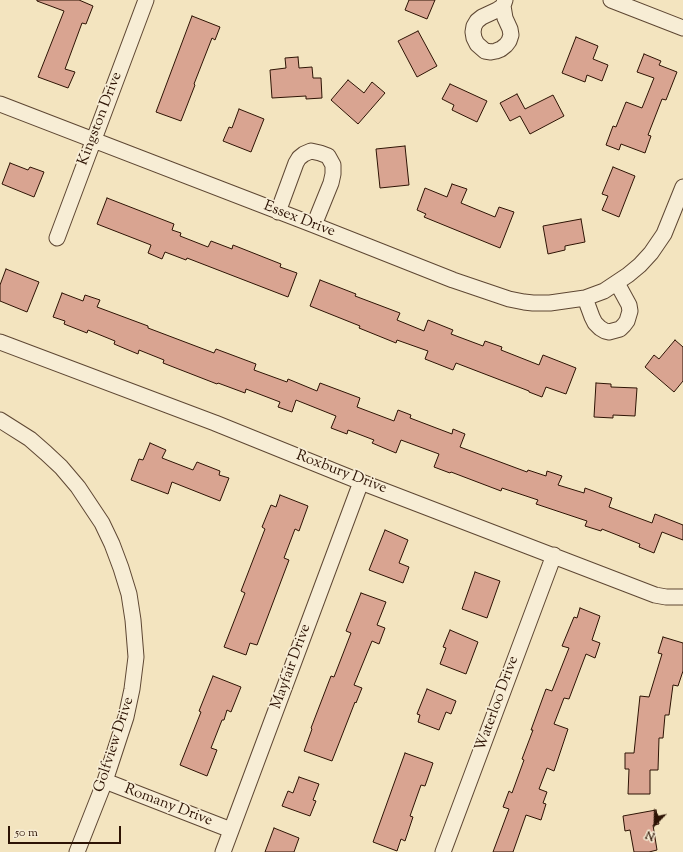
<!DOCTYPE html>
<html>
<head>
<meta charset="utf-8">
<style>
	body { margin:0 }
	#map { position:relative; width:683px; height:852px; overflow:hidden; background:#f3e4bf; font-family:"Sorts Mill Goudy",serif }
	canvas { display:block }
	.north { position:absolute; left:635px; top:804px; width:40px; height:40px; -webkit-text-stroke:3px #f7edd5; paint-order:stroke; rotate:203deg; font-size:11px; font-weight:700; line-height:16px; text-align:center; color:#2d1304 }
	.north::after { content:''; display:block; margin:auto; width:14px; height:18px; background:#2d1304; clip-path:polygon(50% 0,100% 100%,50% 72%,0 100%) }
	.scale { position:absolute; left:8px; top:826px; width:113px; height:18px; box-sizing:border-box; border:2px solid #2d1304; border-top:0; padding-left:5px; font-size:12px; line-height:14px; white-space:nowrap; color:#2d1304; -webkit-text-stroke:3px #f7edd5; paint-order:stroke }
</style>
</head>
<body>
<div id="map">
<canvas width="683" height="852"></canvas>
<div class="north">N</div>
<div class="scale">50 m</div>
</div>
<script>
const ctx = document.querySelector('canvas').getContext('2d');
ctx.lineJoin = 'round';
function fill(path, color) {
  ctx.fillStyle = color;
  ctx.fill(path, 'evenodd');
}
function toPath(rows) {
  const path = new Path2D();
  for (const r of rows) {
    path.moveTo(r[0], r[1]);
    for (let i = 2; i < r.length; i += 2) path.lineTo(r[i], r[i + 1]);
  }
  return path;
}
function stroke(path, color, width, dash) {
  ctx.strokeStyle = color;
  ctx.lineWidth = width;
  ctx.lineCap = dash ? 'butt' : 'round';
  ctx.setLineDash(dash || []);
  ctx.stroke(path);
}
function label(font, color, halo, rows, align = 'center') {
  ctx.font = font + ' "Sorts Mill Goudy",serif';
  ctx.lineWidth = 3.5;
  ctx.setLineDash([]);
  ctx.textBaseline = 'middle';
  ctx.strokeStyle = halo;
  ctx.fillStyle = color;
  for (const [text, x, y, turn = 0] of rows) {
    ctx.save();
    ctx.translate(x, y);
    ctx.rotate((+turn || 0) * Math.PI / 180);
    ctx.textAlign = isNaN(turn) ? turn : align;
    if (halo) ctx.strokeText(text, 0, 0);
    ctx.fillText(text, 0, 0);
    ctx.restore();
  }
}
const building = toPath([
	[37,0,79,0,93,6,86,24,82,23,65,69,75,72,68,88,38,77,64,11,37,1,37,0],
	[409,0,435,0,427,19,405,10,409,0],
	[192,16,220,27,215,40,212,38,194,84,195,85,181,121,156,112,192,16],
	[418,31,437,66,417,77,398,41,418,31],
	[576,37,598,46,593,59,608,65,602,81,587,75,585,82,562,73,576,37],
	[644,54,661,61,659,65,677,72,666,100,662,99,648,135,651,136,645,153,621,144,619,150,606,145,613,126,616,127,626,102,642,108,654,78,637,72,644,54],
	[298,57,299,68,312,67,313,78,321,78,322,98,306,99,306,96,272,98,270,70,286,68,285,58,298,57],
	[348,80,364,93,372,82,385,93,358,124,331,100,348,80],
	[450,84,487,101,477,122,452,110,454,105,442,99,450,84],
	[517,94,525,109,553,95,564,116,530,134,520,116,510,121,500,103,517,94],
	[239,109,264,119,251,152,223,141,229,127,232,128,239,109],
	[405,146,409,185,380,188,376,149,405,146],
	[10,163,28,170,30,167,44,172,34,197,2,184,10,163],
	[613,167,635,176,619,217,602,210,608,196,602,194,613,167],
	[452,184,467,189,461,203,495,217,499,207,514,212,500,248,424,217,426,214,417,210,425,188,447,197,452,184],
	[107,198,174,224,172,230,181,233,180,236,208,247,211,241,232,249,233,245,281,264,280,267,297,273,288,297,187,258,186,260,165,252,162,259,148,253,151,245,97,224,107,198],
	[581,219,585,242,565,246,565,250,548,254,543,226,581,219],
	[6,269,39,282,27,312,0,301,0,285,6,269],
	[320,280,356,294,355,296,400,313,397,320,424,331,428,320,453,330,451,334,483,346,485,341,502,347,501,350,539,365,543,355,576,368,566,394,546,387,542,397,529,392,529,391,456,363,453,370,425,359,428,351,397,340,396,343,359,328,360,326,310,306,320,280],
	[62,293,83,301,85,295,100,300,97,307,148,326,148,328,214,353,216,349,256,364,254,370,287,382,288,379,317,391,320,383,360,398,357,407,394,421,398,410,411,415,410,418,452,434,453,429,465,434,460,447,527,472,528,470,546,476,547,471,562,476,558,485,584,493,585,488,612,498,609,507,652,523,655,514,683,525,683,540,662,532,654,553,639,547,640,544,602,529,601,531,585,526,587,521,536,504,538,500,502,488,501,491,451,472,450,473,434,467,439,454,401,440,396,453,372,443,374,440,348,430,347,434,331,428,336,416,296,400,292,412,278,407,280,402,246,389,245,393,218,383,217,384,163,363,164,360,139,350,138,354,114,344,115,341,88,330,87,333,64,324,65,321,53,317,62,293],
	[675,340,683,347,683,381,674,392,645,367,654,355,659,359,675,340],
	[596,383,611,384,611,387,637,388,635,416,613,415,613,418,594,417,596,383],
	[150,443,166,450,162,458,193,470,197,462,220,471,219,475,229,478,220,501,172,482,168,494,131,480,139,459,143,460,150,443],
	[280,495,308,506,299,531,295,529,284,558,289,560,257,645,250,643,246,655,224,647,245,593,241,591,265,529,262,527,271,505,276,507,280,495],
	[385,530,408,540,399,563,409,567,403,583,369,570,385,530],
	[475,572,500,581,487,618,462,609,475,572],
	[361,593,386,602,377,625,385,628,379,644,372,641,354,685,362,688,356,703,355,702,332,761,304,751,312,729,311,728,331,676,334,677,351,633,346,631,361,593],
	[580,608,600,616,592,640,600,643,595,658,586,654,569,699,564,698,554,724,568,729,554,771,547,768,539,789,547,792,543,803,546,804,541,820,526,815,513,852,493,852,509,809,503,807,509,791,512,793,524,760,522,759,533,730,531,730,546,689,552,691,569,648,562,646,574,617,577,618,580,608],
	[450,630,478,642,466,674,440,664,446,648,443,647,450,630],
	[663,637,683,643,683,671,678,686,673,685,669,715,665,715,663,738,659,738,658,770,650,770,650,794,628,794,629,769,625,769,625,753,634,753,640,696,649,697,662,654,658,653,663,637],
	[213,676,241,687,231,712,227,710,224,720,222,720,211,748,217,750,207,776,180,765,201,712,199,711,213,676],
	[427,689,456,701,451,714,446,712,439,730,418,722,420,715,417,714,427,689],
	[405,753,433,763,425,786,421,785,410,816,413,817,405,841,401,839,397,851,373,842,405,753],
	[299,777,319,784,313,800,316,801,310,816,282,806,288,791,293,793,299,777],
	[656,810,659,824,653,825,657,850,649,852,634,852,630,830,625,831,623,816,656,810],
	[274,828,299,838,294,852,265,852,274,828]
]);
fill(building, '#d9a491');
stroke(building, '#2d1304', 1);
const minor = toPath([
	[611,0,683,28],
	[503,6,497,10,482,17,477,21,474,26,473,32,474,38,477,44,485,51,491,52,496,51,501,49,506,45,509,41,511,35,510,29,505,18,503,6,505,0],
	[0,104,314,225,453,280,509,299,524,302,533,303,550,303,585,298,604,291,628,275,640,265,651,253,664,234,683,187],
	[278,212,296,163,299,158,304,154,311,151,320,153,328,156,333,165,333,174,331,183,314,225],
	[57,238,146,0],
	[585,298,592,317,595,323,600,328,605,331,609,332,620,329,624,325,627,321,630,311,629,305,617,283],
	[0,342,215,423,361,482,655,595,666,597,683,597],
	[0,420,30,439,46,453,61,467,78,487,102,523,112,544,121,568,129,594,133,620,136,657,132,689,126,717,105,781,77,852],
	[105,781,231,830],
	[223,852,361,482],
	[443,852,554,555]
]);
stroke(minor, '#5e4733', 17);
stroke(minor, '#f7edd5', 15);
label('15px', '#2d1304', '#f7edd5', [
	["Kingston Drive",101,119,-69],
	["Essex Drive",299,220,21],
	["Roxbury Drive",341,473,21],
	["Mayfair Drive",292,667,-70],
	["Waterloo Drive",498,704,-70],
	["Golfview Drive",115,745,-72],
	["Romany Drive",168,806,21]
]);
</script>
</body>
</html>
